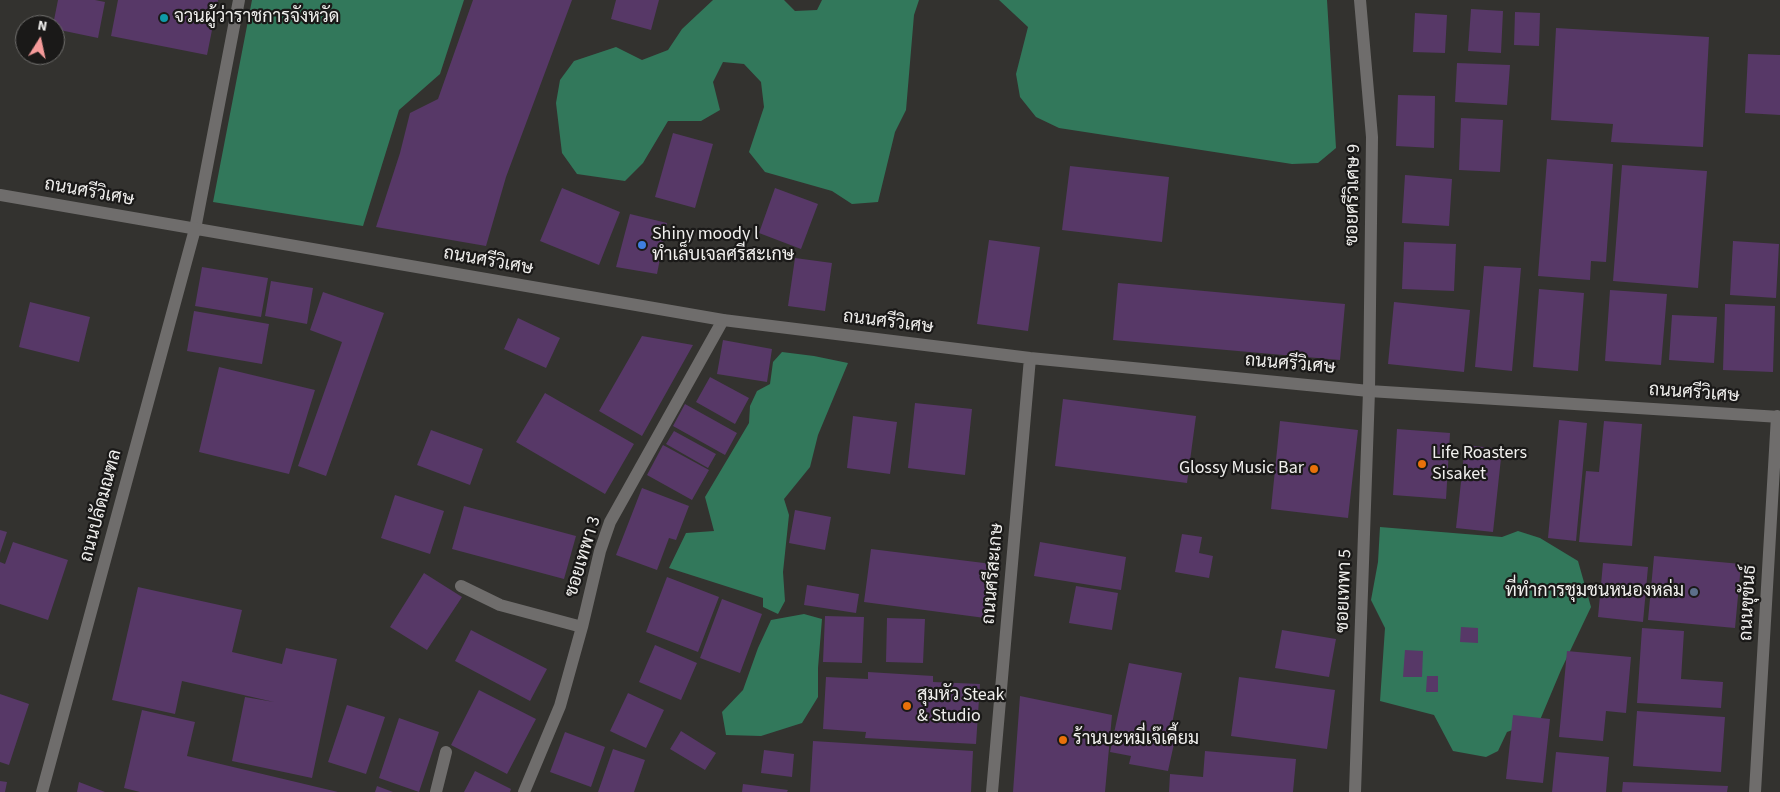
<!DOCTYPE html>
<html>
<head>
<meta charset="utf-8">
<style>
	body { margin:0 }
	#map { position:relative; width:1780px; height:792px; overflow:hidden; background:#33322f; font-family:"Source Sans 3",sans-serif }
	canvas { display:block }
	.north { position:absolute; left:15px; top:15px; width:50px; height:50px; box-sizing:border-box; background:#1a1918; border:1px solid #706f6d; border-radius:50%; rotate:10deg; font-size:14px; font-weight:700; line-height:20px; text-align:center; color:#f0efed }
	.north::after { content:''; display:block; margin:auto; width:18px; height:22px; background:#f59b9a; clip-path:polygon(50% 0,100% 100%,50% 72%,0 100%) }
</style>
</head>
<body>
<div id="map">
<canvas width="1780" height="792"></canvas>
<div class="north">N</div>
</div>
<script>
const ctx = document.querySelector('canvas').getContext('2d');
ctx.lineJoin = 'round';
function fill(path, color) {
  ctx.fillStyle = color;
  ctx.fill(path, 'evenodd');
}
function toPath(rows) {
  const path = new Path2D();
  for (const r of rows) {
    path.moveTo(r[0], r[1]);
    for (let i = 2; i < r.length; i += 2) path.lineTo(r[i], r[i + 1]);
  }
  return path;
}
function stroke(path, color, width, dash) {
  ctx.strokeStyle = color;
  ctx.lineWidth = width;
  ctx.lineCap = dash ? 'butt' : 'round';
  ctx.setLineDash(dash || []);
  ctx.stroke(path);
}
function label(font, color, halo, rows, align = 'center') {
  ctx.font = font + ' "Source Sans 3",Sarabun,sans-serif';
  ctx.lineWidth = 4.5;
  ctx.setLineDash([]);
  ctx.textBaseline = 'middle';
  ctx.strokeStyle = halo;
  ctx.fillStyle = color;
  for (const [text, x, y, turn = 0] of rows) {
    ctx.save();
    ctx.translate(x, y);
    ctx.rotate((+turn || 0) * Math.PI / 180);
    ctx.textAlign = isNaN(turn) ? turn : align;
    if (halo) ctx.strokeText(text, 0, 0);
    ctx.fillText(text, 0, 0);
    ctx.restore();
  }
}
fill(toPath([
	[252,0,464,0,440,74,399,110,363,226,213,202],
	[713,0,784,0,795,11,817,10,822,0,919,0,914,15,906,110,895,132,878,202,852,204,832,191,765,172,749,152,764,107,761,82,744,64,723,62,713,82,720,110,701,121,668,121,643,163,625,181,577,174,562,153,556,103,560,80,574,61,616,47,642,60,668,50,682,29],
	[999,0,1327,0,1336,148,1318,163,1292,164,1059,128,1036,117,1020,97,1016,74,1028,27],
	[782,352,814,356,848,363,818,435,810,467,784,499,789,515,783,572,785,601,778,614,763,607,763,598,669,568,686,533,714,531,705,497,749,423,750,406,757,391,770,384,773,362],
	[1380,527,1502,537,1518,531,1540,538,1578,561,1591,607,1561,670,1540,720,1507,732,1498,751,1486,757,1453,751,1434,715,1380,701,1385,628,1371,600,1378,562],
	[804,614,822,619,818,668,818,697,802,723,761,736,726,735,722,712,743,690,758,648,771,620]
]), '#32785b');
fill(toPath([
	[58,0,95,0,105,2,98,38,55,29,55,25,53,25],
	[118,0,218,0,207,55,111,36],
	[473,0,572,0,506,177,486,246,376,227,400,153,410,113,438,99],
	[616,0,659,0,651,30,611,19],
	[1471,9,1503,11,1501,53,1468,51],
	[1515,12,1540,13,1539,46,1514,45],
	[1415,13,1447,15,1445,53,1413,52],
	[1556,28,1709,37,1703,147,1611,142,1613,124,1551,120],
	[1748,54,1780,55,1780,115,1745,113],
	[1457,63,1510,65,1507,105,1455,102],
	[1398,95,1435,96,1434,148,1396,146],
	[1461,118,1503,120,1500,172,1459,170],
	[673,133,713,144,695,208,655,197],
	[1547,159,1613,164,1606,262,1591,261,1590,280,1538,276],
	[1622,165,1707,171,1698,288,1613,281],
	[1070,166,1169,177,1162,242,1062,230],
	[1405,175,1452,179,1449,226,1402,223],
	[562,188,620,212,599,265,540,241],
	[775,188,818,204,801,249,759,233],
	[630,214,667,223,657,274,616,267],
	[989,240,1040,247,1028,331,977,324],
	[1733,241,1779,244,1776,298,1730,295],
	[1404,242,1456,244,1454,291,1402,289],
	[795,258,832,263,825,311,788,306],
	[1484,266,1521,268,1512,371,1475,367],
	[202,267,268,278,261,317,195,306],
	[271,281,313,288,307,324,265,316],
	[1118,283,1345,304,1340,360,1113,340],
	[1539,289,1584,293,1578,371,1533,367],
	[1610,290,1667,294,1661,365,1605,361],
	[323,292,384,313,326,476,298,466,342,342,310,330],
	[30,302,90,317,79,362,19,347],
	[1394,302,1470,310,1464,372,1388,364],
	[1725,304,1775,306,1773,372,1723,370],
	[194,311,269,324,262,364,187,351],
	[1672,315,1717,317,1714,363,1669,360],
	[518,318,560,338,546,368,504,349],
	[642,336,693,345,642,436,599,411],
	[723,340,772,349,767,382,717,374],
	[219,367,315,390,289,474,199,452],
	[710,377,749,398,735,424,696,402],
	[545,393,634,444,605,494,516,442],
	[1063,399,1196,416,1187,483,1055,466],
	[915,403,972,409,965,475,908,468],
	[685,404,737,433,725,455,673,426],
	[853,416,897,422,890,474,847,468],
	[1559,420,1587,423,1576,541,1548,538],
	[1280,421,1358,430,1348,518,1271,509],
	[1604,421,1642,424,1632,546,1579,542,1586,471,1599,472],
	[1397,429,1450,433,1446,499,1393,495],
	[431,430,483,449,470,485,417,465],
	[674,431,716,454,708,468,666,444],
	[663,445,709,470,692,500,647,475],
	[1465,445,1502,449,1493,532,1456,528],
	[642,488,689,506,676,540,669,538,657,570,616,555],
	[395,495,444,511,430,554,381,538],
	[464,506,576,536,564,579,452,549],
	[795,510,831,517,825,550,789,543],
	[0,530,7,532,0,553],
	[1182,534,1202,537,1199,553,1213,556,1209,578,1175,572],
	[13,542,68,560,48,620,0,604,0,562,5,564],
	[1040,542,1126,557,1121,590,1034,576],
	[871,549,992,564,985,618,864,602],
	[1654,556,1741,564,1735,628,1648,620],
	[1603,563,1648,567,1643,622,1598,617],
	[424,573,462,597,427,650,390,627],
	[667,577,719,597,698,652,646,632],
	[807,585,859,594,856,613,804,605],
	[1076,586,1118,593,1112,630,1069,623],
	[138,587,242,610,232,652,282,664,286,648,337,659,312,778,232,761,245,697,274,702,182,681,175,714,112,700],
	[722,599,762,614,740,673,700,658],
	[825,616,864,617,862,663,823,662],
	[887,618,925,619,923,663,886,662],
	[1461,627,1478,628,1478,643,1460,642],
	[1642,628,1684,631,1681,679,1723,682,1721,708,1637,703],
	[471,630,547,669,530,701,455,661],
	[1282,630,1336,639,1329,677,1275,668],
	[655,645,697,663,681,700,639,682],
	[1405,650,1423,651,1422,677,1403,677],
	[1567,651,1631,657,1626,713,1606,711,1603,741,1559,737],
	[1129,663,1182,673,1171,729,1177,730,1168,771,1129,764,1131,756,1110,752],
	[868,672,933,676,933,682,980,684,976,744,865,738,866,732,823,729,826,677,868,679],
	[1427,676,1438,676,1438,692,1426,692],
	[1239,677,1335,690,1327,749,1231,736],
	[479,690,536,719,507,774,451,745],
	[628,693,664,710,646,748,610,731],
	[0,694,29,704,9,765,0,762],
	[1020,696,1112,715,1105,792,1013,792],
	[347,705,385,717,366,774,328,762],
	[142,710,195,722,187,756,338,792,179,792,183,773,179,792,140,792,124,788],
	[1637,711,1725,717,1721,772,1633,766],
	[1513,715,1550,719,1543,783,1506,779],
	[399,718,439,732,419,792,379,778],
	[681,731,716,753,705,770,670,749],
	[565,732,605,747,591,787,550,772],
	[813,741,973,751,971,792,810,792],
	[613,749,645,760,634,792,598,792],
	[764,750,794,754,792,777,761,773],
	[1205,751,1296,759,1293,792,1169,792,1170,774,1203,777],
	[1556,752,1609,757,1606,792,1552,792],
	[475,771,511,789,510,792,464,792],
	[0,781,7,782,5,792,0,792],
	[79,782,105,792,77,792],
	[1623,782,1728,786,1727,792,1622,792],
	[743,784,788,790,787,792,742,792],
	[377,786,393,792,375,792]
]), '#573867');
stroke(toPath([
	[195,229,239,0],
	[461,586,500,605,582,627],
	[436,792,446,752],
	[524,792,560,706,582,627,600,551,610,522,723,320],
	[1355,792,1369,391]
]), '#6f6d6c', 12);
stroke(toPath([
	[1360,0,1372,137,1369,391],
	[0,195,723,320,1030,358,1369,391,1780,417],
	[42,792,195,229],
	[992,792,1030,358],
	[1755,792,1777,416]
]), '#6f6d6c', 12);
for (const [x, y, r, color] of [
	[164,18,5,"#0f9aa8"],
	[642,245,5,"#3f7fe0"],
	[1422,464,5,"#e8710a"],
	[1314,469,5,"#e8710a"],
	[1694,592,5,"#5c6f8a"],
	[907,706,5,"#e8710a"],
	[1063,740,5,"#e8710a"]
]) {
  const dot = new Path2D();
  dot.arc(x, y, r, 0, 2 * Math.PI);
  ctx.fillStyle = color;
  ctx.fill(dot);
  stroke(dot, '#1a1918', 2);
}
label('18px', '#f0efed', '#1a1918', [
	["จวนผู้ว่าราชการจังหวัด",174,18],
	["Shiny moody l",652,235],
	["ทำเล็บเจลศรีสะเกษ",652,256],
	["Life Roasters",1432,454],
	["Sisaket",1432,475],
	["Glossy Music Bar",1304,469,"right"],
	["ที่ทำการชุมชนหนองหล่ม",1684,592,"right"],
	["สุมหัว Steak",917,696],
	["& Studio",917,717],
	["ร้านบะหมี่เจ๊เคี้ยม",1073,740]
], 'left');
label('18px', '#f0efed', '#1a1918', [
	["ถนนศรีวิเศษ",89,193,10],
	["ซอยศรีวิเศษ 9",1354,195,-89],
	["ถนนศรีวิเศษ",488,262,10],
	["ถนนศรีวิเศษ",888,323,7],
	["ถนนศรีวิเศษ",1290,365,5],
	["ถนนศรีวิเศษ",1694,394,4],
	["ถนนปลัดมณฑล",102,506,-75],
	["ซอยเทพา 3",584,557,-73],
	["ถนนศรีสะเกษ",994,574,-85],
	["ซอยเทพา 5",1345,591,-88],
	["ถนนขุขันธ์",1749,603,-87]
]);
</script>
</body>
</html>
